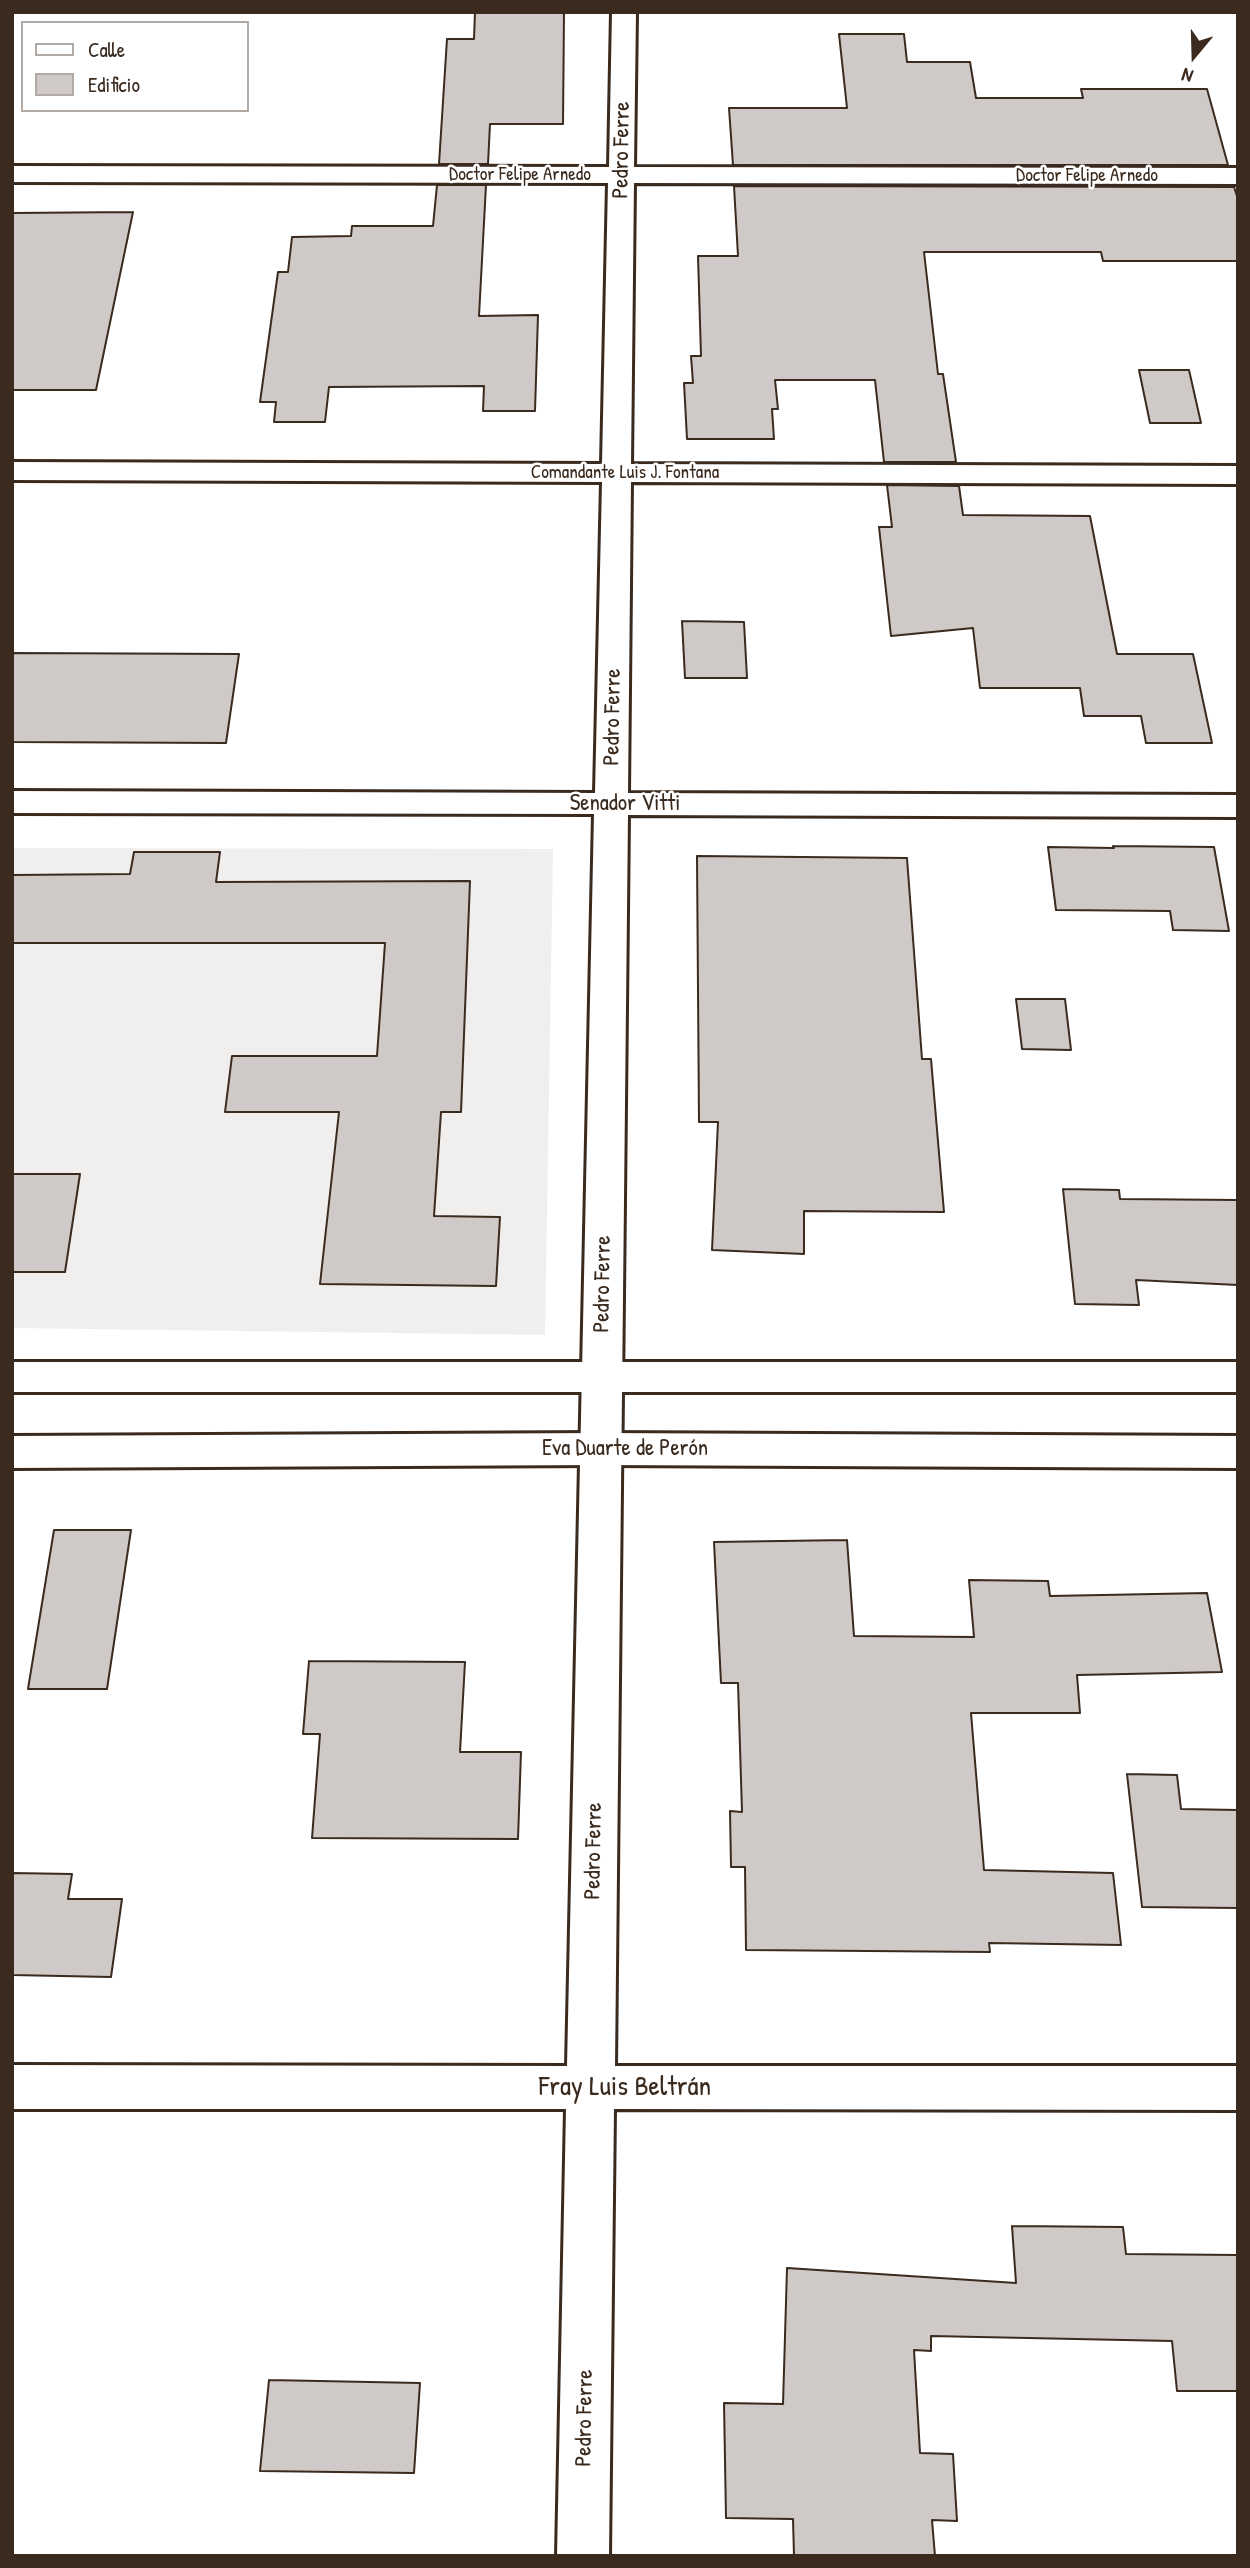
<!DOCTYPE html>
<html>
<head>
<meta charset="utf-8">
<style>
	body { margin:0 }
	#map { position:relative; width:1250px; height:2568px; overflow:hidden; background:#fff; font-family:"Patrick Hand",sans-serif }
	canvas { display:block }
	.frame { position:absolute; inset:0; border:14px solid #3b2a1e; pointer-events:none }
	.legend { position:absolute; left:21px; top:21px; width:228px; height:91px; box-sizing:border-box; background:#fff; border:2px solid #b1aaa5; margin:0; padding:9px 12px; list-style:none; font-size:21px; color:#3b2a1e }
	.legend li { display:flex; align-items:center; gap:14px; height:35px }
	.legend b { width:35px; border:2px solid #b1aaa5 }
	.north { position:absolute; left:1159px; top:21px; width:70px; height:70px; -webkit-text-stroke:5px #fff; paint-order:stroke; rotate:199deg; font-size:19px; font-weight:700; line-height:28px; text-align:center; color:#3b2a1e }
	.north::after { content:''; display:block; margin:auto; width:24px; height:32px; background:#3b2a1e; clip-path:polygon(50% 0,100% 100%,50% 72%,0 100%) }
</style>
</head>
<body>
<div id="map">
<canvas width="1250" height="2568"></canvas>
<div class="frame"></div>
<ul class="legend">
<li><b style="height:9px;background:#fff"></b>Calle</li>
<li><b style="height:19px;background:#cfcac7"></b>Edificio</li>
</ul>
<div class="north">N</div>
</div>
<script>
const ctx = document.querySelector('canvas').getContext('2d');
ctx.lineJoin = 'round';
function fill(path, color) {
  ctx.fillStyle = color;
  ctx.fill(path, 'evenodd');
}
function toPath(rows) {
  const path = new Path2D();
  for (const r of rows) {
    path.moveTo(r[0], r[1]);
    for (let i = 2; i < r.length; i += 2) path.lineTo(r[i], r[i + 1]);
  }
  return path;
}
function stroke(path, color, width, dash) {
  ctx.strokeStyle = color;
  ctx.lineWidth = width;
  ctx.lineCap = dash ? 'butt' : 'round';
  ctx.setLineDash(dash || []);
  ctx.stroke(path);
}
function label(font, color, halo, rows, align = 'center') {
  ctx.font = font + ' "Patrick Hand",sans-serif';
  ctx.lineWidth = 5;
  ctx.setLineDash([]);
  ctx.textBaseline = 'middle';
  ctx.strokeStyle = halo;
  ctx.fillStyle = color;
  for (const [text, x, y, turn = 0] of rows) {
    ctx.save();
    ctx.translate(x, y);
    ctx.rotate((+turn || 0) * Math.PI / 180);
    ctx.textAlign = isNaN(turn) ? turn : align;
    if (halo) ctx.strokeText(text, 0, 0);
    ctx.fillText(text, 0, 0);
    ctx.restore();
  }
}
fill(toPath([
	[12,848,553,849,545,1335,12,1328]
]), '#f1efee');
const building = toPath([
	[475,12,564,12,563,124,490,124,488,164,439,164,447,39,474,39,475,12],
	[839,34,904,34,907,62,970,62,976,98,1083,98,1081,89,1207,89,1228,165,733,165,729,108,847,108,839,34],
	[437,185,486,185,479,316,538,315,535,411,483,411,484,386,329,387,325,422,274,422,276,402,260,402,278,272,288,272,292,237,351,236,352,226,433,226,437,185],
	[734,186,1234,187,1238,199,1238,261,1103,261,1101,252,924,252,938,374,943,374,956,462,884,462,875,380,775,380,778,409,772,409,774,439,687,439,684,383,693,383,691,356,701,356,698,256,738,256,734,186],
	[133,212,96,390,12,390,12,213,133,212],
	[1139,370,1189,370,1201,423,1150,423,1139,370],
	[887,485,959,486,963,515,1090,516,1117,654,1193,654,1212,743,1146,743,1141,716,1084,716,1080,688,980,688,973,628,891,636,879,527,892,527,887,485],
	[682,621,744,622,747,678,685,678,682,621],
	[12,653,239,654,226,743,12,742,12,653],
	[1113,846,1214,847,1229,931,1173,930,1170,911,1056,910,1048,847,1114,848,1113,846],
	[134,852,220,852,216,882,470,881,461,1112,441,1112,434,1216,500,1217,496,1286,320,1284,339,1112,225,1112,232,1056,377,1056,385,943,12,943,12,875,130,874,134,852],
	[697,856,907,858,922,1059,931,1059,944,1212,804,1211,804,1254,712,1250,718,1122,699,1122,697,856],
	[1016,999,1065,999,1071,1050,1022,1049,1016,999],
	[12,1174,80,1174,65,1272,12,1272,12,1174],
	[1063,1189,1119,1190,1120,1199,1238,1200,1238,1285,1136,1280,1139,1305,1075,1304,1063,1189],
	[54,1530,131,1530,107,1689,28,1689,54,1530],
	[847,1540,854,1636,974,1637,969,1580,1048,1581,1050,1596,1207,1593,1222,1672,1077,1675,1080,1713,971,1713,984,1870,1113,1873,1121,1945,989,1943,990,1952,746,1950,745,1867,731,1867,730,1811,742,1812,738,1683,721,1683,714,1542,847,1540],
	[309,1661,465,1662,460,1752,521,1752,518,1839,312,1838,320,1734,303,1734,309,1661],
	[1127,1774,1177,1775,1181,1809,1238,1810,1238,1908,1142,1907,1127,1774],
	[12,1873,72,1874,68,1899,122,1899,111,1977,12,1975,12,1873],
	[1012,2226,1123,2227,1126,2254,1238,2255,1238,2391,1177,2391,1172,2341,931,2336,931,2351,914,2350,920,2453,953,2454,957,2521,932,2520,935,2556,794,2556,793,2519,726,2518,724,2403,783,2404,787,2268,1016,2283,1012,2226],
	[269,2380,420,2383,414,2473,260,2471,269,2380]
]);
fill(building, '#cfcac7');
stroke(building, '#3b2a1e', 2);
const minor = toPath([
	[612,12,636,12,634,167,1238,168,1238,184,634,183,631,464,1238,466,1238,484,631,482,628,793,1238,795,1238,817,628,815,615,2066,1238,2066,1238,2110,614,2109,609,2556,557,2556,566,2109,12,2109,12,2065,567,2066,594,814,12,813,12,791,595,793,602,482,12,480,12,462,602,464,608,183,12,182,12,166,609,167,612,12]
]);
const tertiary = toPath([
	[12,1362,1238,1362,1238,1392,12,1392,12,1362],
	[600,1433,1238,1436,1238,1468,600,1465,12,1468,12,1436,600,1433]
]);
stroke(minor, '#3b2a1e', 6);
stroke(tertiary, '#3b2a1e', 6);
fill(minor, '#fff');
fill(tertiary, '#fff');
label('19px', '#3b2a1e', '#fff', [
	["Doctor Felipe Arnedo",520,175],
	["Doctor Felipe Arnedo",1087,176],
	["Comandante Luis J. Fontana",625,473]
]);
label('23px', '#3b2a1e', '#fff', [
	["Pedro Ferre",622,150,-89],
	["Pedro Ferre",613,717,-89],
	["Senador Vitti",625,804],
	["Pedro Ferre",603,1284,-89],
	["Eva Duarte de Perón",625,1449],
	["Pedro Ferre",594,1851,-89],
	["Pedro Ferre",585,2418,-89]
]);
label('28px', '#3b2a1e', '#fff', [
	["Fray Luis Beltrán",625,2088]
]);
</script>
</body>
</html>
